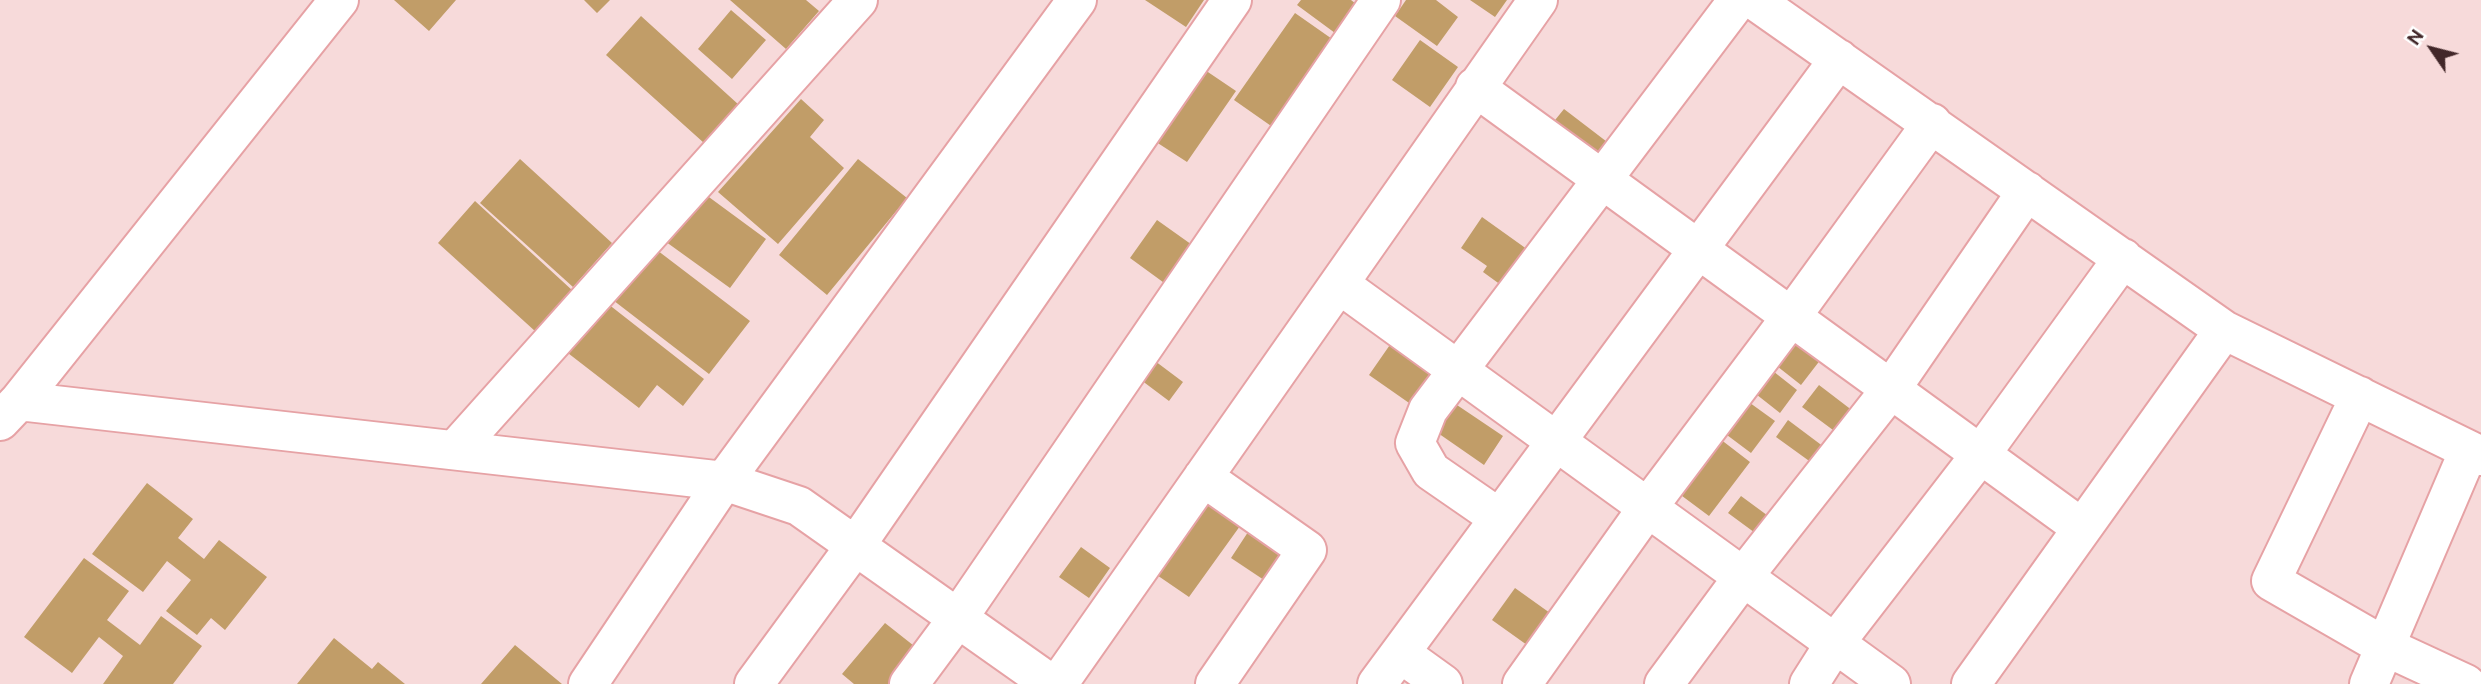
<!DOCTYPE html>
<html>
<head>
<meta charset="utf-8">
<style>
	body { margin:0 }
	#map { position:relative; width:2481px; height:684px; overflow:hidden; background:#f7dada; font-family:Ubuntu,sans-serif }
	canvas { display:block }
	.north { position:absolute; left:2397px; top:14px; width:70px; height:70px; -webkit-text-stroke:5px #fff; paint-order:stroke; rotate:305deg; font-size:19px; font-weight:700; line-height:28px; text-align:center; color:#422729 }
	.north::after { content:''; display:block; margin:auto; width:24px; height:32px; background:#422729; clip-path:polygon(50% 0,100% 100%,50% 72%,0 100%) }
</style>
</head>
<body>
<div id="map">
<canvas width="2481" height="684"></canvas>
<div class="north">N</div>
</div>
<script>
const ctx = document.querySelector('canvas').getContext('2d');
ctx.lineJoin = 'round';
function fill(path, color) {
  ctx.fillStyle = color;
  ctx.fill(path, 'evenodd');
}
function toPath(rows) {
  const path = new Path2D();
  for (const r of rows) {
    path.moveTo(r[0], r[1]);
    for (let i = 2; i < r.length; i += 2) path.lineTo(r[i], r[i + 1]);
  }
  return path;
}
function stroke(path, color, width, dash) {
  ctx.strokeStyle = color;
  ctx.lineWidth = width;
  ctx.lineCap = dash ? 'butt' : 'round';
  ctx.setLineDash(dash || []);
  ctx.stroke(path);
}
fill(toPath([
	[394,0,456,0,429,31],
	[584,0,610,0,597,13],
	[730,0,806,0,819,11,786,49],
	[1145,0,1204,0,1186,27],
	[1301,0,1351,0,1356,4,1335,33,1297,5],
	[1406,0,1436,0,1458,17,1437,46,1395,16],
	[1470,0,1507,0,1495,17],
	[731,10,766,40,732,79,698,49],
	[1295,13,1335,41,1274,128,1234,100],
	[641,16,739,105,704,143,606,55],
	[1420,40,1458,67,1430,107,1392,80],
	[1199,66,1236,91,1187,162,1150,138],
	[801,99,824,120,810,137,844,168,778,244,718,192],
	[1564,109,1615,148,1598,170,1547,130],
	[520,159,612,243,573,287,480,203],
	[858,159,907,198,827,295,779,255],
	[698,189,766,239,730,288,662,239],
	[475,201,573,291,536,332,438,243],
	[1482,217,1538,257,1512,293,1483,272,1487,266,1461,248],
	[1157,220,1195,247,1167,285,1130,258],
	[649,244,750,321,709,374,609,297],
	[603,300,704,379,683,406,657,385,639,408,564,350],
	[1795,324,1828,350,1801,385,1768,359],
	[1394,339,1448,376,1422,412,1369,375],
	[1147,355,1183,382,1169,401,1133,374],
	[1764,364,1797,390,1780,413,1747,387],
	[1819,385,1853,411,1837,433,1802,407],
	[1739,395,1775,421,1751,453,1715,426],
	[1454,403,1503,436,1484,465,1435,431],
	[1788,420,1824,447,1812,463,1776,437],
	[1711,432,1750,462,1709,516,1670,487],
	[147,483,193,519,178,538,204,559,219,540,267,577,225,630,211,618,197,635,166,611,191,580,167,561,143,592,92,554],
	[1741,496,1775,521,1762,538,1728,513],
	[1203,499,1240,526,1189,597,1151,571],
	[1250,529,1283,552,1264,580,1231,558],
	[1081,547,1110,568,1089,598,1059,577],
	[84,558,129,591,107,620,140,645,161,616,202,646,173,684,103,684,123,656,99,637,72,673,24,637],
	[1515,588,1557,618,1534,650,1492,620],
	[885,623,923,653,897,684,854,684,842,674],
	[334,638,372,669,378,662,405,684,297,684],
	[515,645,562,684,481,684]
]), '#c19d68');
const minor = toPath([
	[1754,0,2224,330,2481,456],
	[1475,87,2082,528],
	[1339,284,1891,684],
	[2360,396,2271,581,2384,646,2466,684],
	[19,401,339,0],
	[0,421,19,401,724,481,799,506,1051,684],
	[455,450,858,0],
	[1203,477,1307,550,1215,684],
	[1499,518,1431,471,1415,443,1428,410,1738,0],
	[1400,653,1443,684],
	[588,684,724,481,1077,0],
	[754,684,856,545,1232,0],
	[909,684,958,618,1381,0],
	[1058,684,1538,0],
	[1377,684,1839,59],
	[1522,684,1648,507,1791,317,1932,123],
	[1664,684,1743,577,1891,389,2027,191],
	[1809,684,1835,643,1981,454,2123,258],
	[1971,684,2224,330],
	[2369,684,2469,450]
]);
stroke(minor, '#e6a2a5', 42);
stroke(minor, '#fff', 38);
</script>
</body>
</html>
